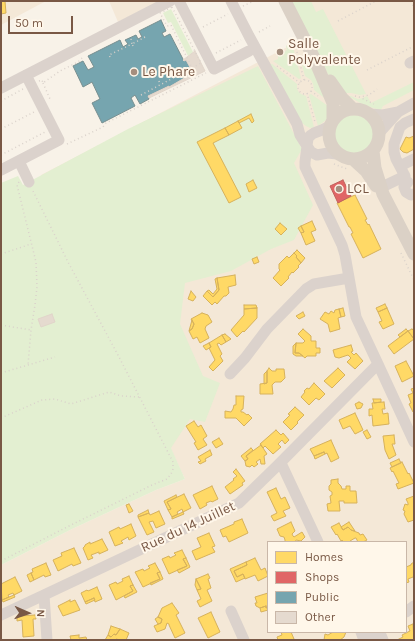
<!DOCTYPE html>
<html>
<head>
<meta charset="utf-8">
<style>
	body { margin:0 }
	#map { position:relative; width:415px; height:641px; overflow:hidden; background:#f8f2e8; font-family:Karla,sans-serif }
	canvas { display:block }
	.frame { position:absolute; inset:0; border:2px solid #795845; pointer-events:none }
	.legend { position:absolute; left:267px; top:541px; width:140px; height:92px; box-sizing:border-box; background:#fff7ea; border:1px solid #c9b7a8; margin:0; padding:5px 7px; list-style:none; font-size:12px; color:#795845 }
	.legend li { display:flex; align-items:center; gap:8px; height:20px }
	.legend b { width:20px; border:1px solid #c9b7a8 }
	.north { position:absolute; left:8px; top:593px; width:40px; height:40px; -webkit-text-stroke:3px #fff7ea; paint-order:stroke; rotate:92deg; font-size:11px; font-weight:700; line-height:16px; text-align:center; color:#795845 }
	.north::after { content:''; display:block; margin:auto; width:14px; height:18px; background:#795845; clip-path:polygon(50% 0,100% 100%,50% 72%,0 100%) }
	.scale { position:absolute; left:8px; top:16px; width:65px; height:18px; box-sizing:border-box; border:2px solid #795845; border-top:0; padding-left:5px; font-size:12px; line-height:14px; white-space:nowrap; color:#795845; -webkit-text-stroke:3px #fff7ea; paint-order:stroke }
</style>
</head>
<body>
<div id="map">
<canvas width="415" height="641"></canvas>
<div class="frame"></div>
<ul class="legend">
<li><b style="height:11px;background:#ffd966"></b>Homes</li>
<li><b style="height:11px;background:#e06666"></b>Shops</li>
<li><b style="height:11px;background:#76a5af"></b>Public</li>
<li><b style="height:11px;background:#e5dacf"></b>Other</li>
</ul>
<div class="north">N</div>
<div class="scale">50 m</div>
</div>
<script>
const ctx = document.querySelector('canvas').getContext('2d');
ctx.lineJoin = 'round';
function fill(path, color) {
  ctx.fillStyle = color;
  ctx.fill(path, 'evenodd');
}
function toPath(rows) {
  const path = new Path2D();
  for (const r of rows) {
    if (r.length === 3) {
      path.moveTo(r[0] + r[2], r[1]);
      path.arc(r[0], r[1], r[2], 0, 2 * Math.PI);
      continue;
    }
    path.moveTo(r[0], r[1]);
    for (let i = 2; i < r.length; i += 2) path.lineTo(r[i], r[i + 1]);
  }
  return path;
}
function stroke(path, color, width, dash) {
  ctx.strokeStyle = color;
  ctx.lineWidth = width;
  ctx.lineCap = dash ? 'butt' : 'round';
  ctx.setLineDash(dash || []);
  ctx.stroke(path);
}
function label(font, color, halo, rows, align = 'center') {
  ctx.font = font + ' Karla,sans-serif';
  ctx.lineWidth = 4;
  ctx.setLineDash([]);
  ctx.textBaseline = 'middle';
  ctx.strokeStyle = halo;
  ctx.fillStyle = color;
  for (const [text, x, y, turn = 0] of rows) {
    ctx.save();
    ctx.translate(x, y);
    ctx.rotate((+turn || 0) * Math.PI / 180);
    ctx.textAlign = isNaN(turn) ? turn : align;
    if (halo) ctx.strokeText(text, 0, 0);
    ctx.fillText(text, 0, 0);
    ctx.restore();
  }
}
fill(toPath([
	[1,1,46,1,1,25],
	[109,1,160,1,118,22],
	[299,1,414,1,414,640,1,640,1,565,72,529,156,490,185,479,41,175,316,32],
	[268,542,406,542,406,632,268,632]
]), '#f4e8d7');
fill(toPath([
	[290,1,311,1,316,12,323,9,366,94,360,95,351,93,347,93,343,95,330,78],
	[171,9,193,52,188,56,171,22,168,23,163,13],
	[288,44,290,49,293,47,301,78,299,79,273,61,278,59,278,56,287,50,286,46],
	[305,58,311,63,327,100,314,90,313,84,311,80,305,76,301,61,301,59],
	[270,64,272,64,297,84,297,88,298,91,301,94,306,96,314,127,310,128,306,126,302,123],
	[258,66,302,149,294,163,313,205,294,240,271,249,231,271,185,283,180,324,203,376,220,383,205,422,190,419,171,448,185,479,156,490,72,529,1,565,1,183,18,176,23,185,128,129],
	[414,82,414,90,383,106,381,110,373,108,362,104,348,96,351,96,358,99,363,98,367,96,371,103],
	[311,94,328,106,328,116,326,120,318,126,309,95],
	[354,135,20]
]), '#e3efd1');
const homes = toPath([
	[1,1,5,1,6,13,1,14,1,1],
	[251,114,254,121,252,123,249,118,239,123,238,121,251,114],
	[238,121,242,128,229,135,225,128,238,121],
	[225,128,229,135,213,143,241,197,229,203,197,142,225,128],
	[414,136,414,149,407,153,403,152,400,149,406,137,409,138,414,136],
	[253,180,257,188,249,192,246,184,253,180],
	[355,195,367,219,365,220,368,225,369,224,381,249,363,258,351,234,353,233,350,227,349,227,337,203,355,195],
	[312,221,316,230,311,232,315,241,306,245,301,233,304,232,301,226,312,221],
	[280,223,287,229,281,235,275,229,280,223],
	[301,226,304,232,301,233,298,228,301,226],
	[297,250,305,258,301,263,296,257,297,256,294,253,297,250],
	[294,253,297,256,296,257,301,263,298,266,299,267,293,273,292,272,288,277,289,278,281,286,273,278,280,270,279,269,279,264,287,256,289,258,294,253],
	[257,257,259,262,254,264,252,259,257,257],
	[235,275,236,285,228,287,229,293,226,296,224,296,217,304,215,302,212,305,203,296,207,291,213,297,219,290,217,278,235,275],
	[217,278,219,290,213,297,207,291,209,290,213,294,217,289,215,279,217,278],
	[191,291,196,297,193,301,188,299,191,291],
	[385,304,387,308,378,312,376,308,385,304],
	[244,305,256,305,257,308,244,309,244,305],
	[257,308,257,318,244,332,243,331,237,337,231,330,244,315,244,309,257,308],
	[343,308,345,316,341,317,339,309,343,308],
	[387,308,394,324,383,329,379,322,382,321,378,312,387,308],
	[339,309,341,317,338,318,340,329,330,332,328,324,320,319,325,312,329,314,331,311,334,313,335,310,339,309],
	[303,312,305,316,299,319,296,316,303,312],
	[202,313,208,315,212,322,206,326,205,329,209,338,200,343,197,337,193,339,189,331,192,329,194,324,191,319,202,313],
	[192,320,194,324,192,329,189,331,192,320],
	[303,329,311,336,311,341,316,341,316,348,320,348,320,353,316,353,316,356,307,356,305,358,299,353,295,353,296,343,303,343,305,341,298,334,303,329],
	[406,329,408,331,400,337,398,335,406,329],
	[412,329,414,331,414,339,408,331,412,329],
	[408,331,414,339,394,354,388,346,408,331],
	[225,334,231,339,226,342,222,335,225,334],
	[222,335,226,342,221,345,219,343,217,344,222,354,220,356,223,361,213,371,209,367,215,360,209,348,211,347,209,343,222,335],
	[209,343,211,347,206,350,203,346,209,343],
	[296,343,295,353,299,353,303,356,296,356,293,354,293,346,296,343],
	[351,345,353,351,351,352,354,355,356,353,363,361,355,369,347,362,351,358,348,355,339,358,335,357,333,350,351,345],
	[406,361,414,376,402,382,395,366,406,361],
	[269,368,272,371,276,371,276,369,284,369,285,378,281,382,275,382,272,385,273,394,260,394,260,384,267,383,267,371,269,368],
	[338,368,345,375,332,388,324,381,338,368],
	[267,371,267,383,264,384,264,374,267,371],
	[314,383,325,394,319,400,316,398,309,405,301,397,305,392,304,391,307,388,309,389,314,383],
	[414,388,414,412,413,412,409,404,411,403,408,395,413,393,411,389,414,388],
	[236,396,244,396,243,409,241,410,241,412,243,412,247,415,248,414,252,418,244,426,236,418,225,418,225,411,231,412,233,409,234,405,236,405,236,396],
	[373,399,381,399,381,402,374,403,373,399],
	[359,402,363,404,361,408,357,409,355,404,359,402],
	[384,402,385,409,382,409,383,414,388,413,389,424,373,426,372,415,369,416,369,409,373,409,372,403,384,402],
	[295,407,304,415,297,422,298,423,291,430,283,422,290,415,288,414,295,407],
	[355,413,363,430,355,434,350,426,343,429,339,420,355,413],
	[194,421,198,427,201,425,207,436,203,439,207,445,198,450,194,443,196,442,186,426,194,421],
	[276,430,281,435,283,433,289,440,285,444,282,440,278,444,281,447,273,454,265,446,263,448,260,444,276,430],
	[367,430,371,437,367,439,363,432,367,430],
	[394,435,395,444,392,444,396,455,389,459,385,450,383,436,394,435],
	[219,438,223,444,216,448,212,442,219,438],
	[331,440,339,458,331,462,327,453,325,454,324,452,314,456,310,449,331,440],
	[261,445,267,454,264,456,265,464,261,464,260,459,256,462,258,464,254,467,252,465,250,467,246,466,245,461,248,459,246,456,261,445],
	[251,448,253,450,246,456,248,459,245,461,241,456,251,448],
	[210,450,212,455,205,459,206,461,200,464,198,462,201,461,198,457,210,450],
	[324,452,325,454,315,459,314,456,324,452],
	[399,459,401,463,392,467,390,463,399,459],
	[402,462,408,474,409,473,414,483,398,489,396,484,399,483,393,471,392,472,390,468,402,462],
	[236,469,245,481,242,483,243,485,230,494,225,487,234,480,233,479,237,476,233,472,236,469],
	[338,479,338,483,341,486,342,489,346,489,346,486,350,486,350,491,356,491,357,503,344,503,344,501,339,501,340,511,328,511,327,504,331,503,330,496,332,495,332,492,329,490,329,486,331,484,331,480,338,479],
	[212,486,218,499,212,502,211,501,206,503,207,505,200,509,193,495,212,486],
	[276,488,281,499,285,497,290,508,283,511,286,516,274,521,271,516,277,513,267,492,276,488],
	[184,494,191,508,183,512,182,509,177,512,178,514,172,517,168,510,171,509,167,502,184,494],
	[176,495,177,497,167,502,171,509,168,510,164,501,176,495],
	[414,496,414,520,408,522,404,514,405,511,403,510,405,504,408,505,408,503,406,499,414,496],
	[129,504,133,511,129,513,126,505,129,504],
	[148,510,149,513,138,517,138,515,148,510],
	[159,511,165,524,156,528,153,521,149,522,154,532,147,535,138,517,149,513,150,515,159,511],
	[183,512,184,514,172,519,172,517,183,512],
	[242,519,248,533,229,542,226,536,223,537,220,530,234,524,234,522,242,519],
	[291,522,295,531,292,534,293,536,294,537,302,532,305,537,301,541,296,540,295,542,285,542,285,540,284,537,280,536,277,529,291,522],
	[349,522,355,531,351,530,348,527,343,530,341,527,349,522],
	[339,523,343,530,348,527,351,530,359,533,360,535,363,534,367,540,363,542,358,542,356,538,355,538,350,541,351,542,344,542,342,540,341,541,337,534,336,535,331,527,339,523],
	[131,524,136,536,129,540,128,537,121,541,123,543,115,546,109,532,119,527,120,529,131,524],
	[209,533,215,546,212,547,215,552,196,560,192,551,201,547,197,538,209,533],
	[102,539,108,550,99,554,99,552,91,555,93,558,88,560,83,548,85,546,85,545,90,542,90,544,102,539],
	[74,548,81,563,73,566,72,564,58,571,53,560,62,556,61,553,74,548],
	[182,550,186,558,183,559,187,566,169,574,162,559,169,556,170,558,176,555,174,553,182,550],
	[186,558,190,567,179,573,177,570,187,566,183,559,186,558],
	[255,558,261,570,265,568,268,576,258,581,255,575,245,579,243,574,237,577,234,571,247,565,246,562,255,558],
	[246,562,247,565,234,571,237,577,243,574,245,578,236,582,230,569,246,562],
	[414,562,414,578,413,577,408,579,409,582,406,583,406,567,411,565,411,564,414,562],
	[46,563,51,575,45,577,44,575,34,580,31,573,33,572,32,569,46,563],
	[155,563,160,572,157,573,160,579,143,587,135,572,143,569,144,571,150,568,148,566,155,563],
	[160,572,163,579,151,585,150,583,160,579,157,573,160,572],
	[31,573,34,580,30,582,27,575,31,573],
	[208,574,210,578,208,579,211,588,207,590,212,601,200,607,197,601,201,599,197,590,201,589,196,579,208,574],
	[129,576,133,585,130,586,133,591,116,600,109,585,116,582,117,584,123,581,122,579,129,576],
	[15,577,22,591,14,595,13,593,8,595,9,597,2,600,1,584,15,577],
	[196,579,201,589,197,590,195,585,196,579],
	[133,585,137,592,125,598,124,596,133,591,130,586,133,585],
	[97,587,102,599,95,602,94,598,85,602,81,593,87,590,88,591,97,587],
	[268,593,268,607,266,608,266,606,260,608,256,606,255,603,257,603,255,597,268,593],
	[14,595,15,597,3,602,2,600,14,595],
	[94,598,95,600,86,604,85,602,94,598],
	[70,600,70,602,75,600,80,610,63,616,58,606,70,600],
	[172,603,179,613,176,615,185,633,175,638,169,625,169,624,167,623,165,629,157,632,154,626,161,623,162,619,158,617,162,608,172,603],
	[266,606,266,608,268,607,268,610,261,612,260,608,266,606],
	[211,612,220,632,208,638,198,618,211,612],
	[35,615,36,619,33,619,34,636,23,637,22,620,17,621,17,617,19,616,35,615],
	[158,617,162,619,161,623,158,624,155,619,158,617],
	[413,624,414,640,397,640,403,637,402,635,410,631,408,626,413,624],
	[111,626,120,629,116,635,114,634,111,637,108,635,111,626],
	[120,629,129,633,126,640,120,640,116,639,115,640,105,640,108,635,111,637,114,634,116,635,120,629],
	[281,632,291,632,294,639,292,640,278,640,277,637,282,635,281,632],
	[333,632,346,632,344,637,340,640,324,640,325,634,328,635,333,632],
	[79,635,79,638,86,637,87,640,71,640,70,636,79,635]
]);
fill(homes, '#ffd966');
stroke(homes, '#d7b25c', 1);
const shops = toPath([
	[343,180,351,196,338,203,330,186,343,180]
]);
fill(shops, '#e06666');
stroke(shops, '#c1625c', 1);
const public = toPath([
	[161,20,166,31,162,33,164,37,170,34,184,61,186,60,193,73,169,87,169,86,148,96,149,99,140,104,135,95,131,98,135,106,102,123,92,103,100,99,92,82,83,87,73,66,83,61,88,70,94,67,88,56,120,40,123,47,128,44,125,40,136,35,138,39,142,37,139,31,161,20]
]);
fill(public, '#76a5af');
stroke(public, '#778e8f', 1);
const building = toPath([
	[195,51,205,71,149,98,148,96,169,86,169,87,193,73,186,60,184,61,183,60,195,51],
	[52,314,55,322,41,327,38,319,52,314]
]);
fill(building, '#e5dacf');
stroke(building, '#e1d5ca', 1);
stroke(toPath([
	[411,1,414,8],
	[243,6,254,1],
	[172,7,201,63,192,68,171,25,167,26,160,13,172,7],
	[338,21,376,1],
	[203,27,228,14],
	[259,32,270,26],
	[133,46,132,44,145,37,146,39],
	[296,48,304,80],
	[216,53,241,40],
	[110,57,109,55,132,44,131,39],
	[277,66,300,83],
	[367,70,414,46],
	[305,87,7],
	[39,81,42,80,43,83,60,71,78,62,82,58],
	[159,81,160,85],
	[43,83,50,99],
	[311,91,318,96],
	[307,93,315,122],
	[141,95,192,68],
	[355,96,359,97,366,96,372,93,377,89],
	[359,97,374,104],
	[1,101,23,89],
	[1,129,34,112],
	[67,144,103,127,106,123,206,73],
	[1,155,45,132],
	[334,164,347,169],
	[19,182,17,185,36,262,37,287,35,305,31,330,28,365],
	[401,253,414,280],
	[1,254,31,244],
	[1,325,31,330],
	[1,373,55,357],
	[1,418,42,400,55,399,71,404,109,392,121,396,140,397],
	[1,561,67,527,152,485,167,479,171,474,173,469,173,462,119,357,68,262,33,191]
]), '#dad2cb', 1.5, [1, 3]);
stroke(toPath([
	[179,1,214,69,249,51],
	[231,1,249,36,297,124,300,135,307,146,305,162,305,167,342,245,345,255,356,317,378,364],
	[410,63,414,61],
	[1,88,170,1],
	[370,114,383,115,398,112],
	[330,126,322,130,314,133,311,135,308,138,307,146,311,152,317,155,328,153,337,154],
	[379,133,398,112,414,103],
	[19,161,29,182],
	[400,166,414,159],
	[1,170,59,140,26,75],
	[408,182,404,187,406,192,411,195,414,194],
	[382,187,405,176,396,159,394,152,394,144,400,127,405,123,414,119],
	[230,374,245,358,267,329,306,289,314,284,349,278],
	[281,463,318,542],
	[231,611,244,640],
	[406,612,414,606],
	[1,615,44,595],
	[361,632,364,640,380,633,383,640],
	[47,640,44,595,239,503,277,466,378,364,414,442]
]), '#dbd2cc', 11);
stroke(toPath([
	[285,1,314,58,333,103,333,120],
	[330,81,342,98,353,109],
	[354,134,25],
	[373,151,375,168,383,194,414,254],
	[354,160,366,171,376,186]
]), '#dbd1c6', 13);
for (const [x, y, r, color] of [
	[280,52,4,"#a58e7e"],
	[134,72,4,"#a58e7e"],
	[339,189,4,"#a58e7e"]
]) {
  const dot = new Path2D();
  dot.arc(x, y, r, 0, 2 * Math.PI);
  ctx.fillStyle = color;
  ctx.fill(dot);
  stroke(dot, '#fff7ea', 1.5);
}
label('14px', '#795845', '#fff7ea', [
	["Salle",288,44],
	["Polyvalente",288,60],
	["Le Phare",142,72],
	["LCL",347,189]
], 'left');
label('14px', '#795845', '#fff7ea', [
	["Rue du 14 Juillet",188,527,-25]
]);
</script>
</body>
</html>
